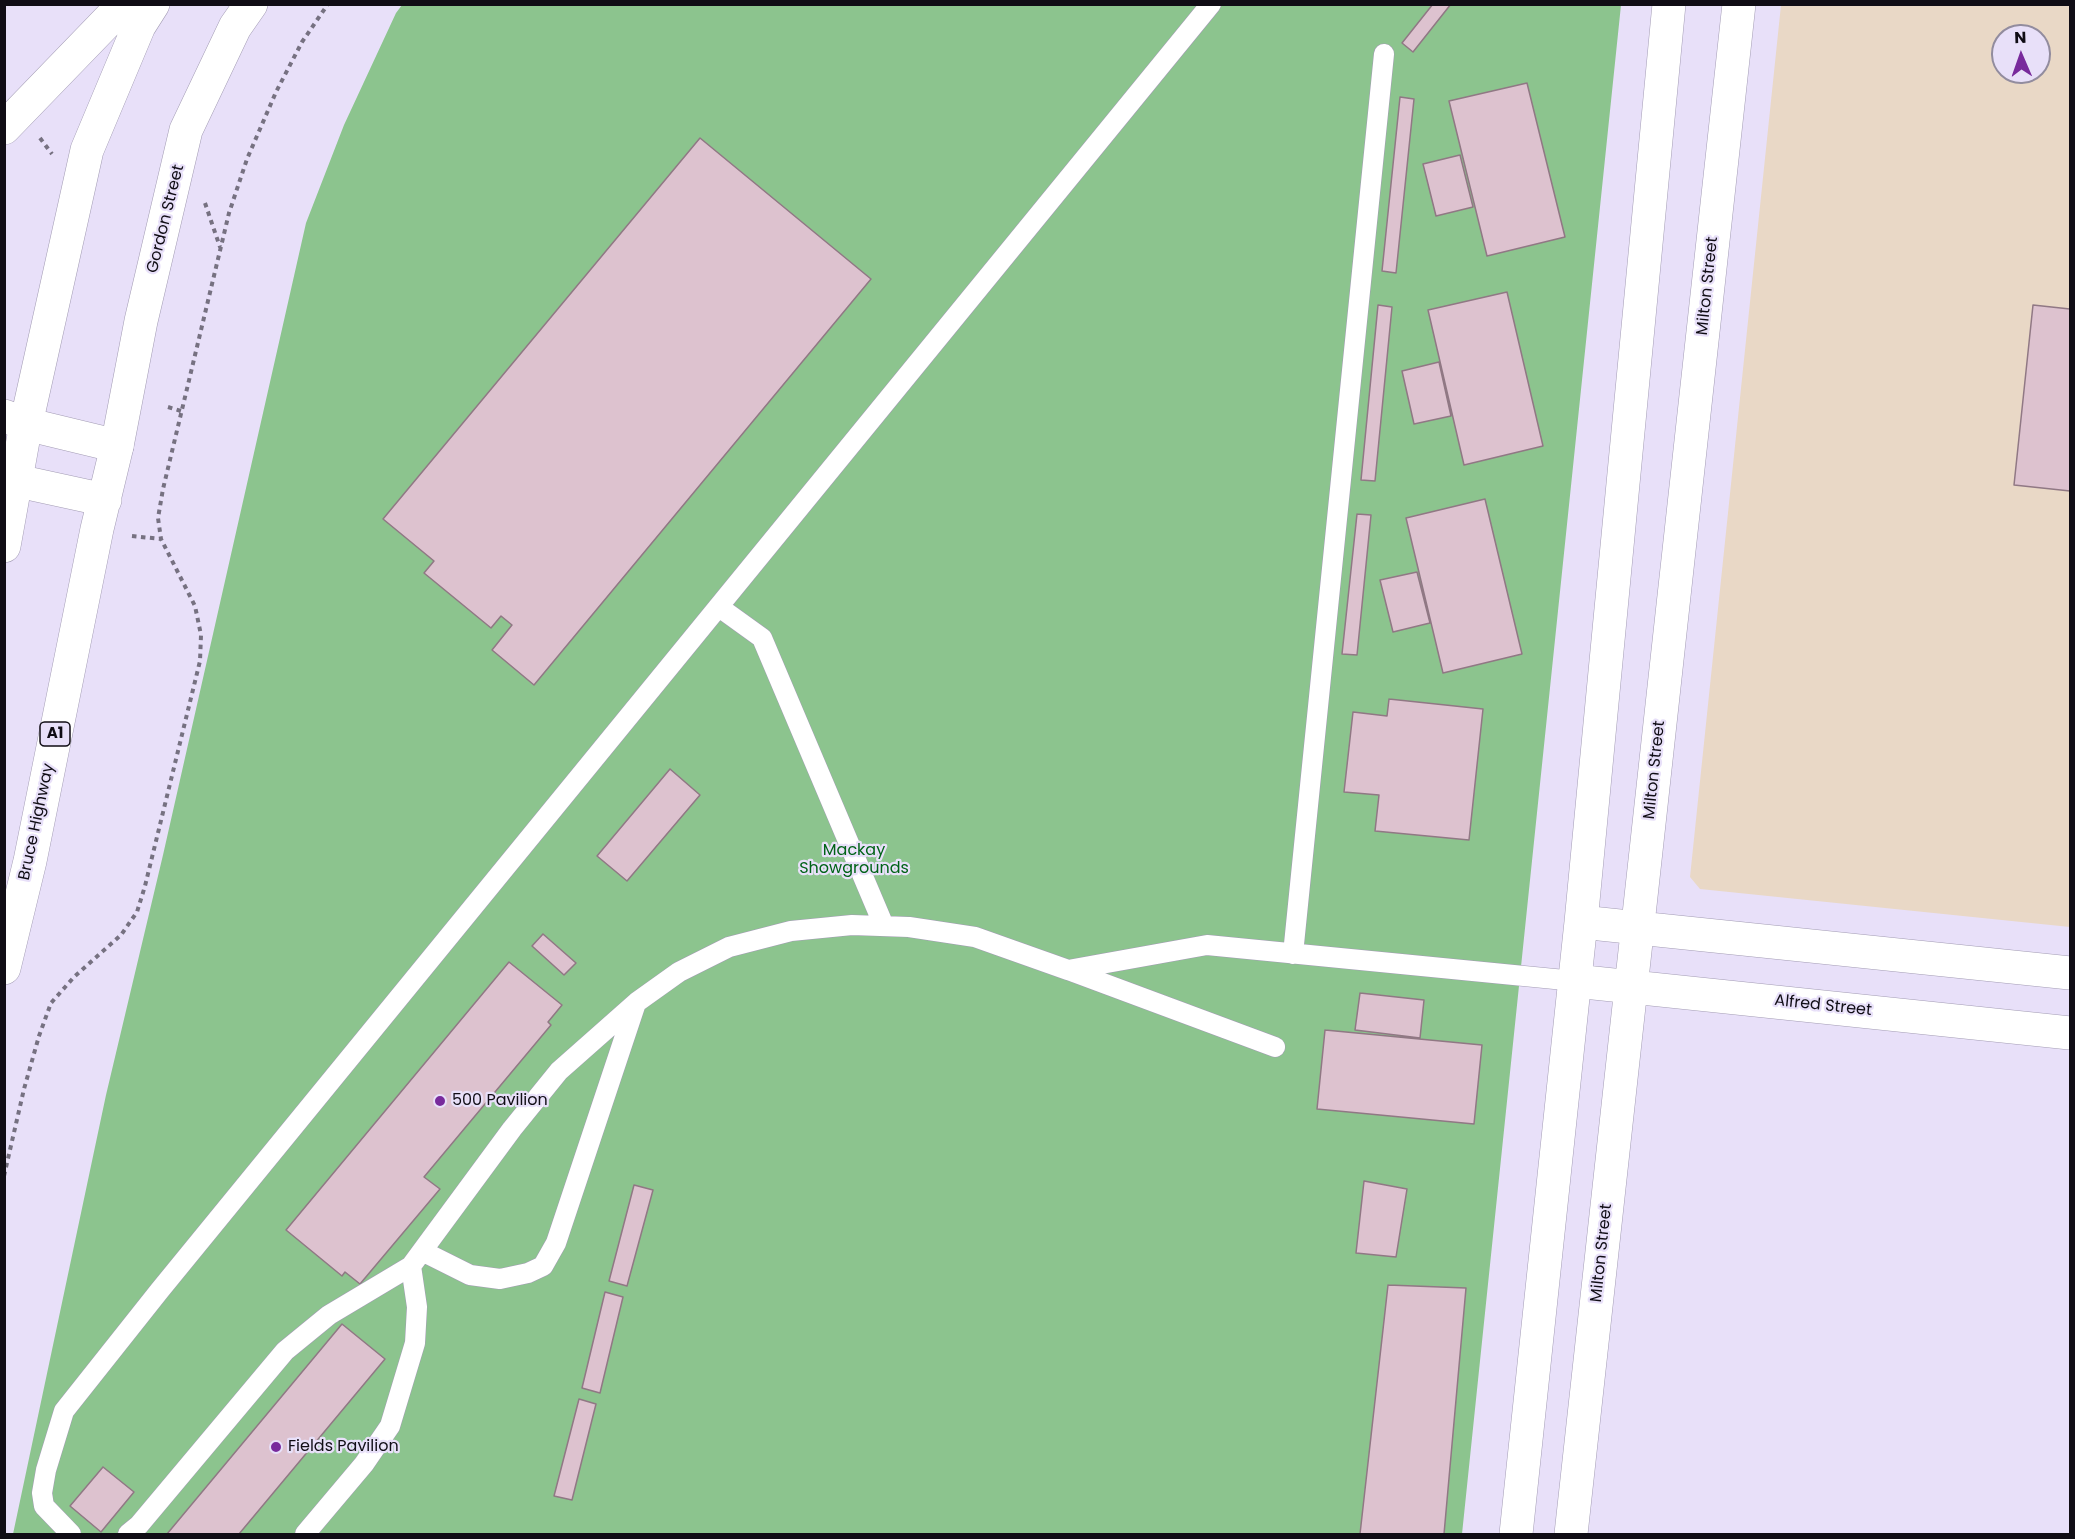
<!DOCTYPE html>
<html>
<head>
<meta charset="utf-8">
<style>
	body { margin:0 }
	#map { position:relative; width:2075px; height:1539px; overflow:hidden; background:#e8e0f9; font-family:Poppins,sans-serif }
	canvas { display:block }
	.frame { position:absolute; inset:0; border:6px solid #100d15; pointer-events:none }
	.north { position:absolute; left:1991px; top:24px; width:60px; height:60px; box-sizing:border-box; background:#e8e0f9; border:2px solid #928c9e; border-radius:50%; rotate:358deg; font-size:16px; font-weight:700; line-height:24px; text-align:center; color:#100d15 }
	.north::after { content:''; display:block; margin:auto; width:21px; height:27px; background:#782a9c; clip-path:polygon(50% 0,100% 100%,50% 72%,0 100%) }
</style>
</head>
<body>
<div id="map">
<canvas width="2075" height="1539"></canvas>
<div class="frame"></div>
<div class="north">N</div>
</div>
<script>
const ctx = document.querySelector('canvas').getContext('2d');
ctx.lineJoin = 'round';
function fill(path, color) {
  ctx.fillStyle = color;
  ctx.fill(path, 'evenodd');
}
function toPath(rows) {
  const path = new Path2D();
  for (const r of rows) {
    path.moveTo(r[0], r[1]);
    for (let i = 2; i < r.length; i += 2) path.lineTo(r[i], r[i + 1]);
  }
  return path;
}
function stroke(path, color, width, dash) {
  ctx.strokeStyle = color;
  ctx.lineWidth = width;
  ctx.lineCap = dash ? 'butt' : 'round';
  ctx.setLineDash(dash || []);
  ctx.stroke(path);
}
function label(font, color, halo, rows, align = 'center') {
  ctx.font = font + ' Poppins,sans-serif';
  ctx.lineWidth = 4.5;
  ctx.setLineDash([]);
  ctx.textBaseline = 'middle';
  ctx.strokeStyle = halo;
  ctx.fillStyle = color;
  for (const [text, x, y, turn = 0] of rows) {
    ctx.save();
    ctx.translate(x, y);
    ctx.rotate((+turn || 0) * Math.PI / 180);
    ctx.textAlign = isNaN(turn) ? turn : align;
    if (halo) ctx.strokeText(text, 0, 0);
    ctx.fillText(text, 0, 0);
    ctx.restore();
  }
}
fill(toPath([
	[1781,5,2070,5,2070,927,1700,889,1690,877],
	[2003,36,2039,36,2039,72,2003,72]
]), '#e9d8c6');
fill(toPath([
	[402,5,1621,5,1462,1534,13,1534,106,1095,163,855,306,223,344,125,396,13]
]), '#8cc48e');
const building = toPath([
	[1433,4,1451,4,1413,52,1402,43,1433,4],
	[1527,83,1565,237,1487,256,1449,101,1527,83],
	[1400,97,1414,99,1396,273,1382,271,1400,97],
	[700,138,871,279,534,685,492,650,512,625,501,616,491,628,424,573,434,561,383,519,700,138],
	[1460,155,1473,207,1436,216,1423,164,1460,155],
	[1507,292,1543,446,1464,465,1428,310,1507,292],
	[1378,305,1392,307,1375,481,1361,480,1378,305],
	[2033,305,2070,309,2070,491,2014,485,2033,305],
	[1439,362,1451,416,1414,424,1402,371,1439,362],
	[1485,499,1522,654,1443,673,1406,518,1485,499],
	[1357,514,1371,515,1357,655,1342,654,1357,514],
	[1417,572,1430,623,1393,632,1380,580,1417,572],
	[1389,699,1483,709,1469,840,1375,831,1379,795,1344,792,1353,712,1387,716,1389,699],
	[670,769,700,795,627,881,597,856,670,769],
	[543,934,576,963,564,975,532,946,543,934],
	[509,962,562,1005,548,1022,551,1025,424,1177,440,1189,360,1284,345,1272,342,1276,286,1230,509,962],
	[1360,993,1424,1000,1420,1038,1355,1030,1360,993],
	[1325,1030,1482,1045,1474,1124,1317,1109,1325,1030],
	[1364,1181,1407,1189,1396,1257,1356,1253,1364,1181],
	[634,1185,653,1190,627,1286,609,1281,634,1185],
	[1388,1285,1466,1288,1444,1534,1360,1534,1388,1285],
	[605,1292,623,1297,600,1393,582,1388,605,1292],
	[342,1324,385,1359,239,1534,167,1534,342,1324],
	[579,1399,596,1404,572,1500,554,1496,579,1399],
	[103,1467,134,1492,101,1532,70,1506,103,1467]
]);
fill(building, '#ddc2cf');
stroke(building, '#907884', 1.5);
const service = toPath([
	[719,607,762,638,884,926],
	[1293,954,1384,54],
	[1068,970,1275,1047],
	[422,1251,470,1275,500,1279,528,1273,543,1266,556,1243,636,1003],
	[71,1534,44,1506,42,1493,46,1470,64,1411,160,1290,1211,4],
	[128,1534,139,1525,285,1351,329,1315,411,1266],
	[305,1534,364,1464,390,1426,415,1343,417,1307,411,1266,512,1129,559,1071,637,1002,679,972,729,947,791,931,852,925,909,927,975,937,1068,970,1207,945,1575,981]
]);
const tertiary = toPath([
	[1581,922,2070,973],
	[1575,981,2070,1033],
	[1516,1534,1581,922,1669,4],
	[1571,1534,1739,4]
]);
const secondary = toPath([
	[4,128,124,4],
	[26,424,87,150,139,26,153,4],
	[117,446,141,321,186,130,235,27,251,4]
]);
const trunk = toPath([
	[4,416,26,424,117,446,97,529,30,861,4,968],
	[4,478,105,500],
	[4,546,26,424]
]);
stroke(service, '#a39cb4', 21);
stroke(tertiary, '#a39cb4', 34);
stroke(secondary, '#a39cb4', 34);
stroke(trunk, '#a39cb4', 34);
stroke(toPath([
	[40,138,52,154],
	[205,203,220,247],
	[168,407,181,411],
	[132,536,161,539],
	[4,1176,24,1089,39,1036,51,1003,74,977,121,935,137,912,145,886,200,661,201,635,195,606,161,539,158,518,163,489,229,213,247,159,276,92,302,42,328,4]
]), '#767181', 4, [4.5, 4.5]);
stroke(service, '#fff', 20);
stroke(tertiary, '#fff', 33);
stroke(secondary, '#fff', 33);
stroke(trunk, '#fff', 33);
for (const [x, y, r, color] of [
	[440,1101,6,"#782a9c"],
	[276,1447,6,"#782a9c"]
]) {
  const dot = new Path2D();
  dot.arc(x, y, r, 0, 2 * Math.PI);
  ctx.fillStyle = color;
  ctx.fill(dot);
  stroke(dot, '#e8e0f9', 2);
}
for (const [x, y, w] of [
	[55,734,30]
]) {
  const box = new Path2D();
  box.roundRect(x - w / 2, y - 12, w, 24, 4.5);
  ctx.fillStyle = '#e8e0f9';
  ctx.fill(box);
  stroke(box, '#100d15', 1.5);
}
label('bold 15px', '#100d15', null, [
	["A1",55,734]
]);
label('16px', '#100d15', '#e8e0f9', [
	["Gordon Street",166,219,-76],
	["Milton Street",1708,286,-84],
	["Milton Street",1655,770,-84],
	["Bruce Highway",37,822,-78],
	["Alfred Street",1823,1006,6],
	["Milton Street",1602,1253,-84]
]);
label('16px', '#006317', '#e8e0f9', [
	["Mackay",854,851],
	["Showgrounds",854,869]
]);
label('16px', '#100d15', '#e8e0f9', [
	["500 Pavilion",452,1101],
	["Fields Pavilion",288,1447]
], 'left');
</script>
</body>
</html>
